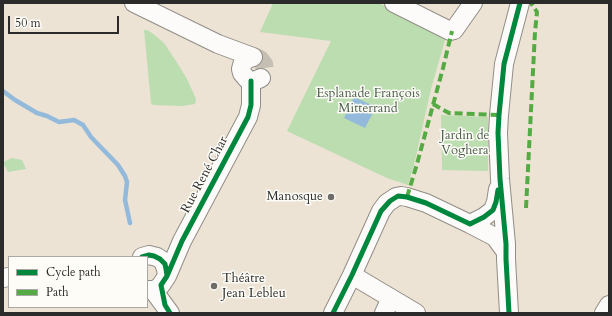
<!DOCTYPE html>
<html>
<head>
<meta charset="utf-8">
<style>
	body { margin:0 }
	#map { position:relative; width:612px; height:316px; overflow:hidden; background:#ece3d5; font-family:Cardo,serif }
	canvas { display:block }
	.frame { position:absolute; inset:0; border:4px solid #2b2b2b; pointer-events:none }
	.legend { position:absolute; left:8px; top:256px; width:140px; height:52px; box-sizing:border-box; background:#fdfcf7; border:1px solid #a9a8a5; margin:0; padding:5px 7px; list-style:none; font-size:12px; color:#2b2b2b }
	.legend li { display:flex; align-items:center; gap:8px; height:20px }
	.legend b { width:20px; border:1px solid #a9a8a5 }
	.scale { position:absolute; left:8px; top:16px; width:111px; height:18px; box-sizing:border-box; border:2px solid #2b2b2b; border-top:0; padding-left:5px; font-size:12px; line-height:14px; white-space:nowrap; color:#2b2b2b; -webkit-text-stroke:3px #fdfcf7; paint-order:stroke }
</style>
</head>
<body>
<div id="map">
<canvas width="612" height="316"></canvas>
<div class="frame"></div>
<ul class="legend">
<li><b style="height:5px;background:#00873e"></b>Cycle path</li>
<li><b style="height:5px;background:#54ab44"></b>Path</li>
</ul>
<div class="scale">50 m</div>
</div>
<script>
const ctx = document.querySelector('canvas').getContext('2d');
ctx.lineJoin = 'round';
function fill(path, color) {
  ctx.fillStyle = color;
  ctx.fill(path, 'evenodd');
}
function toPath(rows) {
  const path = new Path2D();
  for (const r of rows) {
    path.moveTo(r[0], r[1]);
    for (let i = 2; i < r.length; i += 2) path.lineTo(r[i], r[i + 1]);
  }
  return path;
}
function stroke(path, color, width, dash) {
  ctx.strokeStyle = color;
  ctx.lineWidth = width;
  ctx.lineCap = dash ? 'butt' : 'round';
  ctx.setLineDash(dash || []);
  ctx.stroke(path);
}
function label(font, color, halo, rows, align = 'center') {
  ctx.font = font + ' Cardo,serif';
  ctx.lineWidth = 3;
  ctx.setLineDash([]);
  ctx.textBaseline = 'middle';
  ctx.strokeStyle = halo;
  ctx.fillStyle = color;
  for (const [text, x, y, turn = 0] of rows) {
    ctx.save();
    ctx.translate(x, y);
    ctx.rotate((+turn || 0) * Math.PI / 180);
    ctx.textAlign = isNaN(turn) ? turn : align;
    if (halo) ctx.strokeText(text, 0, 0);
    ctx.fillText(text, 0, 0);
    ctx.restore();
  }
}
fill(toPath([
	[273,3,379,3,412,20,445,40,431,89,414,165,408,185,387,178,287,131,331,41,260,32],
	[144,30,147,30,152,33,164,43,176,61,187,79,196,99,195,104,182,106,153,105,151,103],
	[441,115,488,117,488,171,442,170],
	[12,158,22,160,26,169,8,172,3,162]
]), '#bbddb0');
fill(toPath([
	[354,97,376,107,365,128,344,118]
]), '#94badb');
stroke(toPath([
	[3,91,15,100,37,113,47,116,59,122,74,120,83,125,91,137,118,165,125,176,127,182,125,200,130,223]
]), '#94badb', 4.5);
stroke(toPath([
	[253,57,256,57,260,59,264,64,265,71,262,77]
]), '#c5beb3', 18, [18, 9]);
const minor = toPath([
	[134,3,218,44,253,57],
	[394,3,450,31,454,30,473,3],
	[253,57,248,59,243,62,241,69,242,73,247,79,251,81,254,81,261,78],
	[470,224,484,217,493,210,496,202,498,189],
	[142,257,149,255,157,257,163,261,166,269,167,276,161,285,158,288,153,290,147,290],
	[352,275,416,313],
	[167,276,182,241,248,117,251,105,251,81],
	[3,278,9,277],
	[153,290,170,313],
	[333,313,352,275,381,211,387,203,396,197,401,196,407,197,426,203,470,224,495,237,506,252],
	[384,313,391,298],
	[509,313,506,259,506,244,500,179,498,133,499,115,504,64,520,3],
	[604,313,609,305]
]);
stroke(minor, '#918d86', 20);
stroke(minor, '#fcfbf9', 18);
stroke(toPath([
	[433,104,449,113,499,115],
	[407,197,417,164,443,68,452,31],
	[526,208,535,32,537,12,531,3]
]), '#54ab44', 4, [8, 4]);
stroke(toPath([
	[142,257,149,255,154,256,160,259,165,264,166,269,167,276,161,285,165,305,170,313],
	[167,276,182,241,248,117,251,105,251,81],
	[333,313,352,275,381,211,390,201,398,196,407,197,426,203,470,224,484,217,493,210,496,202,498,190],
	[509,313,506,259,506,244,500,179,498,133,499,115,504,64,520,3]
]), '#00873e', 5);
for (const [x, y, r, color] of [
	[331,197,4,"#6f6b66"],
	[214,286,4,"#6f6b66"]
]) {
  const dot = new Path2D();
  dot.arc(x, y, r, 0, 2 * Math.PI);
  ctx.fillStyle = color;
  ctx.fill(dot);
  stroke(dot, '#fdfcf7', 1.5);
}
label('13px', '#4a5f4a', '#fdfcf7', [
	["Esplanade François",368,94],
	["Mitterrand",368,109],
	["Jardin de",465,136],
	["Voghera",465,151]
]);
label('13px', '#2b2b2b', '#fdfcf7', [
	["Rue René Char",205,175,-62]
]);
label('13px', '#2b2b2b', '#fdfcf7', [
	["Manosque",323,197],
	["Théâtre",222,279,"left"],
	["Jean Lebleu",222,294,"left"]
], 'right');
</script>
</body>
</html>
